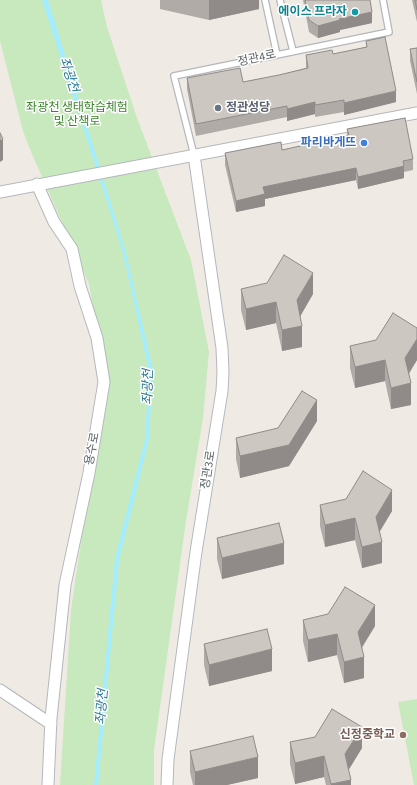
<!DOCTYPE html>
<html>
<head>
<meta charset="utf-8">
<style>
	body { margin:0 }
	canvas { display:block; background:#efeae3 }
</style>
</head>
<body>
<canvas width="417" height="785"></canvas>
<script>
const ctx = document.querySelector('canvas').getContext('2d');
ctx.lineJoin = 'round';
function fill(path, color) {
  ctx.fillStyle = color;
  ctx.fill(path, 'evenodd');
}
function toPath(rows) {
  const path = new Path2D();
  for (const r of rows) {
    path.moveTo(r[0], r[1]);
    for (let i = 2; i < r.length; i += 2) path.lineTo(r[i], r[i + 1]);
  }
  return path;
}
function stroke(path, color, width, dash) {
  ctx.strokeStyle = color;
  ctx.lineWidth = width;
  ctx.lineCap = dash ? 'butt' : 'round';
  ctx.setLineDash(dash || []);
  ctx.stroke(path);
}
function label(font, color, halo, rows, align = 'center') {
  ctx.font = font + ' "Source Sans 3","Noto Sans KR",sans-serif';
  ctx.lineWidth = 3;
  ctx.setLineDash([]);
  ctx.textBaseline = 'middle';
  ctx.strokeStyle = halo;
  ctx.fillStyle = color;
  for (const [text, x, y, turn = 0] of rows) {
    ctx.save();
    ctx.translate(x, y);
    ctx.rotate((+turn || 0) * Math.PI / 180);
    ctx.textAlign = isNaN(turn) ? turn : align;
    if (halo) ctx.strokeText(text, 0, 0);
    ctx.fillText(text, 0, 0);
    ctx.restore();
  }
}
fill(toPath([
	[0,0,101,0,107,27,137,118,191,260,209,352,203,418,186,521,154,750,154,785,60,785,71,610,79,555,107,390,89,284,29,147,23,131,0,41],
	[417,699,417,785,414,785,398,702]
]), '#c8e9bd');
fill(toPath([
	[42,0,48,0,125,249,153,370,149,439,119,560,98,785,94,785,115,558,145,439,149,371,122,249]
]), '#a4edff');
const service = toPath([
	[265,0,277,55],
	[280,0,293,51],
	[194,155,174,76,389,32,383,0]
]);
const minor = toPath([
	[37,184,54,222,72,249,80,286,97,338,104,382,89,473,65,585,51,718,48,785],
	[0,192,417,113],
	[0,690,51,724],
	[167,785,168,759,196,552,222,391,223,372,222,348,194,155]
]);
stroke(service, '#b4b8bc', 8);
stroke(minor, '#b4b8bc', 13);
stroke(service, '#fff', 5.5);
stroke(minor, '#fff', 11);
fill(toPath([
	[160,0,259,0,259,9,209,20,160,9],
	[303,0,370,0,372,23,340,30,340,32,318,38,309,32],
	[412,0,417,0,417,22],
	[366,41,396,102,344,115,344,112,315,117,315,114,287,121,287,117,196,136,187,89,187,78,243,82,279,75,306,68,306,55,333,54,366,47],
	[417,48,417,94,410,61,410,49],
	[347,129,413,159,413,170,404,172,404,178,358,189,356,180,265,199,265,206,236,212,225,165,225,153,282,150,347,135],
	[241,289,313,294,300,316,302,347,282,351,276,323,246,330,241,310],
	[350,346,417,360,409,374,411,405,391,409,385,381,355,388,350,368],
	[317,421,289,466,240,478,236,459,236,438],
	[320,505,392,511,379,532,382,563,362,568,355,540,325,547,320,526],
	[217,538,284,564,222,579,217,559],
	[303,620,375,626,362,648,364,678,344,683,337,655,308,662,303,641],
	[204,644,272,671,209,686,204,665],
	[290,742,362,748,348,770,351,785,326,785,324,777,295,784,290,764],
	[190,751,258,778,227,785,193,785,190,772]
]), '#b0aba7');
fill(toPath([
	[209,0,259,0,259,9,209,20],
	[372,12,372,23,340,30,340,32,318,38,318,26,339,19],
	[396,91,396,102,344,115,344,103],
	[315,102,315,114,287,121,287,109],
	[3,139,3,160,0,162,0,141],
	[404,166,404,178,358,189,358,177],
	[356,168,356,180,265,199,265,206,236,212,236,201,263,187],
	[313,273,313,294,297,322,297,300],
	[276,302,276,323,246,330,246,309],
	[302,326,302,347,282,351,282,330],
	[417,339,417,360,405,379,405,358],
	[385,360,385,381,355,388,355,367],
	[411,383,411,405,391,409,391,388],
	[317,400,317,421,289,466,240,478,240,456],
	[392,490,392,511,376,538,376,517],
	[355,518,355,540,325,547,325,525],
	[382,542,382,563,362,568,362,547],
	[284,543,284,564,222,579,222,558],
	[375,605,375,626,358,653,358,632],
	[337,634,337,655,308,662,308,640],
	[272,649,272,671,209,686,209,665],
	[364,657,364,678,344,683,344,662],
	[362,727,362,748,345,776,345,754],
	[324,756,324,777,295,784,295,763],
	[258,757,258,778,227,785,195,785,195,772],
	[351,780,351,785,331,785,331,784]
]), '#908b88');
const building = toPath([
	[305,0,370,0,372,12,339,19,340,20,318,26,309,20,305,0],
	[415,0,417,0,417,10,415,0],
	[385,37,396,91,344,103,344,100,315,105,315,102,287,109,287,106,196,124,187,78,240,68,243,82,279,75,308,68,306,55,332,50,333,54,367,47,366,41,385,37],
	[417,48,417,82,410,49,417,48],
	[405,118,413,159,403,161,404,166,358,177,356,168,263,187,265,194,236,201,225,153,281,142,282,150,349,135,347,129,405,118],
	[0,133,3,139,0,141,0,133],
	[284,255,313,273,297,300,302,326,282,330,276,302,246,309,241,289,267,283,284,255],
	[393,313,417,328,417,339,405,358,411,383,391,388,385,360,355,367,350,346,376,340,393,313],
	[302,391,317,400,289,445,240,456,236,438,278,428,302,391],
	[363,471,392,490,376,517,382,542,362,547,355,518,325,525,320,505,346,499,363,471],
	[279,523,284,543,222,558,217,538,279,523],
	[345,587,375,605,358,632,364,657,344,662,337,634,308,640,303,620,328,614,345,587],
	[267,629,272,649,209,665,204,644,267,629],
	[332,709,362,727,345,754,351,780,331,784,324,756,295,763,290,742,315,737,332,709],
	[253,736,258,757,195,772,190,751,253,736]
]);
fill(building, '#cdc7c2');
stroke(building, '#908b88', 1);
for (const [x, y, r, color] of [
	[355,12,4,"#0f9aa8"],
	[218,108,4,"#6b7280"],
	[364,143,4,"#3f7fe0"],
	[403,735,4,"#8d6e63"]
]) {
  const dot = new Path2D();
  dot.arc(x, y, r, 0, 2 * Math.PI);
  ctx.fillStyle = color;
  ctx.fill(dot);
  stroke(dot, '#fff', 1.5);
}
label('bold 12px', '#0d838f', '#fff', [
	["에이스 프라자",347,12]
], 'right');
label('12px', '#5b6265', '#fff', [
	["정관4로",257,59,-12],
	["용수로",93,449,-79],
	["정관3로",209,470,-81]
]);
label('12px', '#3c832c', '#fff', [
	["좌광천 생태학습체험",77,108],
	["및 산책로",77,122]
]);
label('bold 12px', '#5b616d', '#fff', [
	["정관성당",226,108]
], 'left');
label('bold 12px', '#366cbe', '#fff', [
	["파리바게뜨",356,143]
], 'right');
label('bold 12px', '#785e54', '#fff', [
	["신정중학교",395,735]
], 'right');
label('italic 13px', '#2e7995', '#fff', [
	["좌광천",68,75,72],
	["좌광천",149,387,-89],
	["좌광천",103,707,-85]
]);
</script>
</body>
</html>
